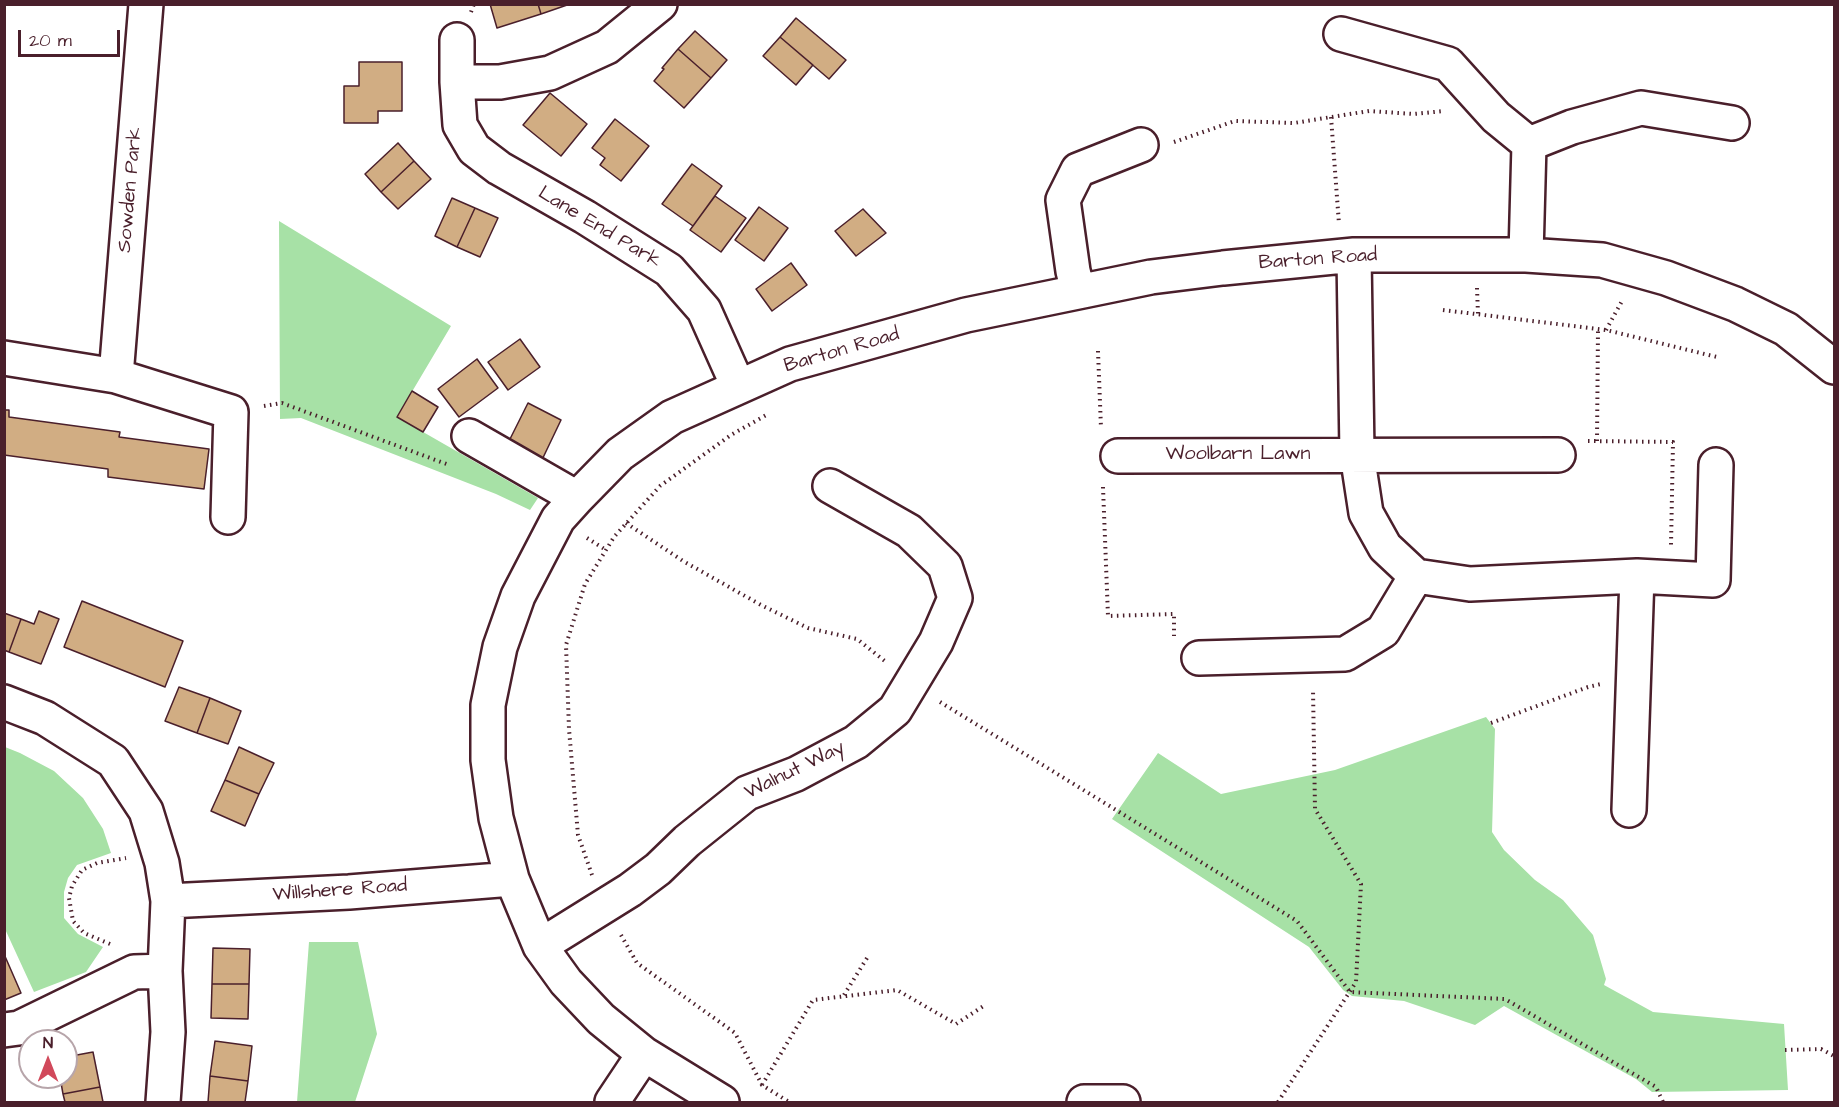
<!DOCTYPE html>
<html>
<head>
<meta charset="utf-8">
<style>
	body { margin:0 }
	#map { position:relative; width:1839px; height:1107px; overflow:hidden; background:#fff; font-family:"Architects Daughter",sans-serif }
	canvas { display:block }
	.frame { position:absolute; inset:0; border:6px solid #4a1f2b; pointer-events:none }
	.north { position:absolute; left:18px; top:1029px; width:60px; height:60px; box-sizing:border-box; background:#fff; border:2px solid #b7a5aa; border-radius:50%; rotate:0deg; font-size:16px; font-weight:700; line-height:24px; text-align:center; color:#4a1f2b }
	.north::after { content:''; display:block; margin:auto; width:21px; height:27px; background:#d1495b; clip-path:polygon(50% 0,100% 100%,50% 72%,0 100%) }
	.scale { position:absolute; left:18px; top:30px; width:102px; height:27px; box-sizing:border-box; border:3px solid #4a1f2b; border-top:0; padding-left:8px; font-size:18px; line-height:21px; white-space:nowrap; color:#4a1f2b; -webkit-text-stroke:4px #fff; paint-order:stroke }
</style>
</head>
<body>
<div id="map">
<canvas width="1839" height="1107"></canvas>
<div class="frame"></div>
<div class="north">N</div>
<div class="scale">20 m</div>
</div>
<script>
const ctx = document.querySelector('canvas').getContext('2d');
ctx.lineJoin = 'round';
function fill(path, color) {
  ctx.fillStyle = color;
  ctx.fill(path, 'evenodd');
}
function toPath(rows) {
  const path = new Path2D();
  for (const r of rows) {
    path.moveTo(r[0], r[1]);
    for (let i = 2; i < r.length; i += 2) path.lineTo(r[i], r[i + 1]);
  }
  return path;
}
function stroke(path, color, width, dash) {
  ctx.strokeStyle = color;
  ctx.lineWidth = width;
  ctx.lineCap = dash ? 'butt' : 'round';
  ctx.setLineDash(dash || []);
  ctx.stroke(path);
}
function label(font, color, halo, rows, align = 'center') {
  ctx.font = font + ' "Architects Daughter",sans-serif';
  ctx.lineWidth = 4.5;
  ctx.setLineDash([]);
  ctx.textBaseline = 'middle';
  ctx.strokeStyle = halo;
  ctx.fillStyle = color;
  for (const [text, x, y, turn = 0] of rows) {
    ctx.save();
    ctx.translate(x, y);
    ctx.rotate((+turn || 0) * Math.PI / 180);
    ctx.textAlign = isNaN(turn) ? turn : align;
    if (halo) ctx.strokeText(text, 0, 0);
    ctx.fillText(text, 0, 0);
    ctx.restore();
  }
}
fill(toPath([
	[279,221,451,326,397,417,538,498,530,510,496,494,301,418,280,419],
	[1486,717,1495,729,1492,832,1504,850,1535,880,1563,900,1593,935,1606,979,1604,985,1653,1012,1784,1024,1788,1090,1652,1092,1636,1079,1504,1006,1475,1025,1404,1001,1352,996,1343,990,1309,947,1112,819,1158,753,1221,794,1335,770],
	[5,747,20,753,54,771,83,798,103,829,111,853,77,865,68,878,64,892,64,918,78,934,103,947,86,972,34,992,5,929],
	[309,942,358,942,377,1034,355,1102,297,1102]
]), '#a7e1a6');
const building = toPath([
	[490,4,538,4,541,14,497,28,490,4],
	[538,4,570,4,541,14,538,4],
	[796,18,846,60,829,79,780,37,796,18],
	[695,31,727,60,711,78,678,49,695,31],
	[780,37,813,65,796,85,763,56,780,37],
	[678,49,711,78,684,108,654,81,664,69,662,68,678,49],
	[359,62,402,62,402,111,378,111,378,123,344,123,344,86,359,86,359,62],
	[550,93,587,124,561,156,523,125,550,93],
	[615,119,649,146,621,181,600,165,605,158,592,148,615,119],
	[398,143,414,161,381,192,365,174,398,143],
	[414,161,431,179,398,209,381,192,414,161],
	[692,164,722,186,693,226,662,204,692,164],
	[715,196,746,218,721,252,690,230,715,196],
	[452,198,475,208,457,247,435,236,452,198],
	[759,207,788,228,764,261,735,240,759,207],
	[475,208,498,218,480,257,457,247,475,208],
	[863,209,886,233,856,256,835,231,863,209],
	[791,263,807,285,772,311,756,289,791,263],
	[520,339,540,367,508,390,488,362,520,339],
	[477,359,498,388,459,417,438,389,477,359],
	[412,391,438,407,423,432,397,417,412,391],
	[528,403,561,420,540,464,506,447,528,403],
	[4,410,9,410,9,417,120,432,119,437,209,449,204,489,108,477,108,469,4,455,4,410],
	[82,601,183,641,165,687,64,647,82,601],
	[39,611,59,619,41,664,9,652,21,619,34,624,39,611],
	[4,613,21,619,9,652,4,650,4,613],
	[179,687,210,698,197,733,165,721,179,687],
	[210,698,241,711,228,744,197,733,210,698],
	[239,747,274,763,259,794,225,780,239,747],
	[225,780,259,794,245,826,211,811,225,780],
	[213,948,250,949,249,984,212,984,213,948],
	[4,954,21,993,4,1000,4,954],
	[212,984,249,984,248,1019,211,1018,212,984],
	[215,1041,252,1046,248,1081,210,1076,215,1041],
	[93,1052,100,1087,63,1094,60,1077,66,1077,66,1057,93,1052],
	[210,1076,248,1081,245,1102,208,1102,210,1076],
	[100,1087,103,1102,65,1102,63,1094,100,1087]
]);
fill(building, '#d1ad83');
stroke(building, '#4a1f2b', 1.5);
const street = toPath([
	[1341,34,1448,64,1496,117,1529,144,1526,255],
	[457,40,457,82,460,125,474,149,499,168,585,217,669,270,704,310,738,386],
	[457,82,500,82,550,73,607,47,660,4],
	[1529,144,1572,127,1641,108,1732,123],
	[1354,255,1357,454,1366,513,1385,547,1416,576,1470,584,1637,576,1713,580,1716,465],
	[1078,291,1073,271,1063,200,1078,170,1141,145],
	[4,358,116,376,231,412,228,517],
	[116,376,146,4],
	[469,436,577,498],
	[1118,456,1558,455],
	[1199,658,1345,654,1383,631,1416,576],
	[4,702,45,718,113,761,146,811,162,863,168,901,165,971,168,1032,163,1102],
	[1629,810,1637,576],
	[168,901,349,892,512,879],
	[540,946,630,890,658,869,687,841,747,793,796,774,856,742,895,710,936,642,955,598,945,566,909,531,830,486],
	[4,1030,19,1028,134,972,165,971],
	[612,1102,644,1054],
	[722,1102,644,1054,601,1019,566,982,540,946,512,879,496,818,488,760,488,705,500,647,518,596,558,519,577,498,620,454,672,417,790,364,966,315,1151,277,1223,268,1354,255,1526,255,1602,260,1666,278,1735,304,1786,329,1834,367],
	[1084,1102,1123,1102]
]);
stroke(street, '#4a1f2b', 38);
stroke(toPath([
	[471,12,474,4],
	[1331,117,1339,224],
	[1174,142,1235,121,1294,123,1369,111,1414,114,1444,111],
	[1477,288,1478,314],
	[1443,310,1606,330,1717,357],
	[1606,330,1622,301],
	[1098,351,1101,428],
	[264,406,282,403,449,465],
	[1588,441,1673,442,1671,545],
	[1597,441,1598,329],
	[1103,487,1108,616,1174,614,1174,636],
	[626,523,683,561,761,605,808,628,857,639,886,662],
	[587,538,606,550],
	[940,702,1297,921,1350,992,1505,999,1656,1087,1663,1102],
	[1491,723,1588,687,1601,684],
	[592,875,578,835,569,729,566,645,585,584,614,537,660,486,731,435,768,414],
	[621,935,637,963,735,1033,762,1085,789,1102],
	[110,944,84,933,73,921,69,898,72,886,82,870,97,863,126,858],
	[844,995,867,958],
	[1785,1050,1821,1049,1834,1056],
	[762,1085,813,1000,897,990,956,1024,985,1005],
	[1278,1102,1356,982,1361,884,1315,809,1313,689]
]), '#4a1f2b', 4, [1.5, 4.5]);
stroke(street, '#fff', 33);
label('20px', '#4a1f2b', '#fff', [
	["Sowden Park",131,190,-85],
	["Lane End Park",599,228,31],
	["Barton Road",1318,260,-4],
	["Barton Road",842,351,-16],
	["Woolbarn Lawn",1238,455],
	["Walnut Way",795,771,-26],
	["Willshere Road",340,891,-4]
]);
</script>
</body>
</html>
